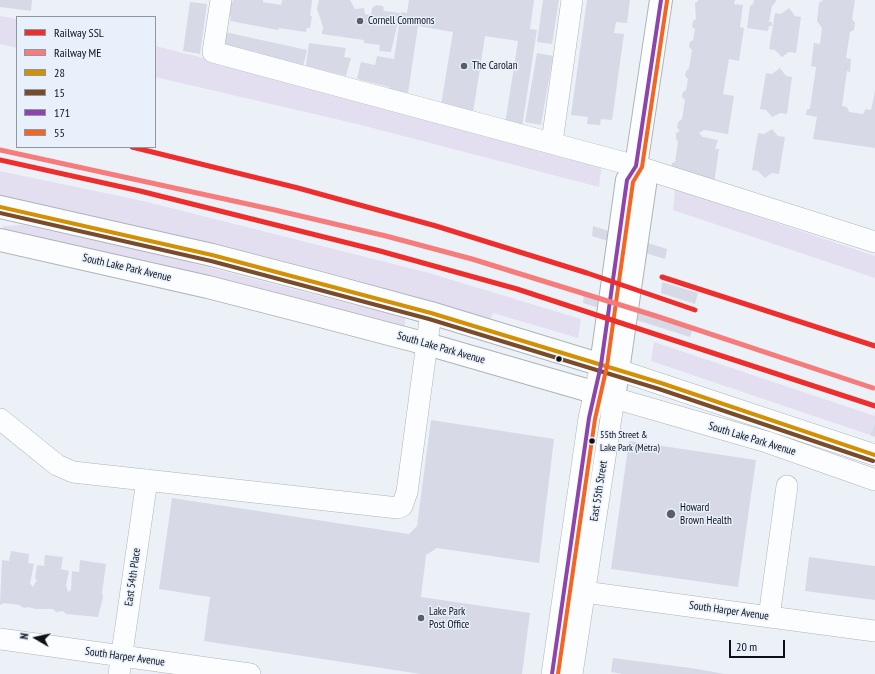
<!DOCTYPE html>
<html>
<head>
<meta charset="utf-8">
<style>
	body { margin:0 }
	#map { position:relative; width:875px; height:674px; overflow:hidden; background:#ecf1f7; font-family:"PT Sans Narrow",sans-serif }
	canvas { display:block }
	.legend { position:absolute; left:16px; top:16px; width:140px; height:132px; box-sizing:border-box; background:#e8f0fc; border:1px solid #9097a1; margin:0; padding:5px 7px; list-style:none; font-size:12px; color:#0c1118 }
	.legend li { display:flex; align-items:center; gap:8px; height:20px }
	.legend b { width:20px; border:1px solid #9097a1 }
	.north { position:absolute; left:16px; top:618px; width:40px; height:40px; -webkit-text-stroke:3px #e8f0fc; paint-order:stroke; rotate:279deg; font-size:11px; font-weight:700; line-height:16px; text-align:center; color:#0c1118 }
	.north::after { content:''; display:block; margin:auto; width:14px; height:18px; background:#0c1118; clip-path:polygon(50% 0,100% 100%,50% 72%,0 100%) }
	.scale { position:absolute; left:729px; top:640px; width:56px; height:18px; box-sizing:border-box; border:2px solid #0c1118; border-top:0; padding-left:5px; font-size:12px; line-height:14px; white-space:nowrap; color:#0c1118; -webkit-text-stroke:3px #e8f0fc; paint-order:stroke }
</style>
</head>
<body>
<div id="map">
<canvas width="875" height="674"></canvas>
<ul class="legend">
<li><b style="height:5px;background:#ee2e2d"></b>Railway SSL</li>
<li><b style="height:5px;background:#f67b7b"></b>Railway ME</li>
<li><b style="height:5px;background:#d49004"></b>28</li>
<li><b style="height:5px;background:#7a4b2a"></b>15</li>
<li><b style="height:5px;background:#8e44ad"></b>171</li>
<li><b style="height:5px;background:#f26522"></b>55</li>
</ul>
<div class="north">N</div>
<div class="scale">20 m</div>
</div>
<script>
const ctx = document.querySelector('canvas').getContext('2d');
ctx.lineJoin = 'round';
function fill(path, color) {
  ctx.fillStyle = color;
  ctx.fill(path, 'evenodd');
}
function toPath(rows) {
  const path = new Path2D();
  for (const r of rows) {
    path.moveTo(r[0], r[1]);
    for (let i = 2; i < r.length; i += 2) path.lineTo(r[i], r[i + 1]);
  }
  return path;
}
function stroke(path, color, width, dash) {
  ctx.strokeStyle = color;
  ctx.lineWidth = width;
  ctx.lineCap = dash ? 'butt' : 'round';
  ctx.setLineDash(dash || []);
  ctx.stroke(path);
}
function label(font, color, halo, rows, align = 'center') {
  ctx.font = font + ' "PT Sans Narrow",sans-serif';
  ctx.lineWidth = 3;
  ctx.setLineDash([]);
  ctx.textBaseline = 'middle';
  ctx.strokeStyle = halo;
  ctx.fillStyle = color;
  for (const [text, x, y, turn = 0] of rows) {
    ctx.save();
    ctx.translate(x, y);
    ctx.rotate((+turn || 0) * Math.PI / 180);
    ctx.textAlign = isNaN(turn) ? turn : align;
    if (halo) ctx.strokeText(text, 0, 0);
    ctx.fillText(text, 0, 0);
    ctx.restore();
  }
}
fill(toPath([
	[0,16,17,19,17,48,0,44],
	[155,46,344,93,602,164,599,187,357,124,155,77],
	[0,171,143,201,429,273,581,319,578,338,493,313,491,319,345,277,256,254,0,196],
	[675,189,875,256,875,278,673,210],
	[23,225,149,252,265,282,405,318,405,326,402,326,146,261,3,230,3,226],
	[654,342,875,416,875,422,870,435,651,361]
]), '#e4def1');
fill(toPath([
	[0,0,32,0,31,11,0,7],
	[233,0,263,0,263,2,281,5,282,0,312,0,310,16,312,16,310,28,307,28,306,32,279,28,278,30,230,21,231,16,226,15,228,2,232,3],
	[319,0,350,0,355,9,364,8,365,14,371,15,372,8,376,5,383,6,384,11,400,13,391,52,379,51,380,45,364,43,364,40,322,34,323,27,317,9],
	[409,0,534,0,530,29,537,30,522,127,505,124,518,41,485,36,473,113,441,105,453,32,418,26,408,93,389,91,389,87,357,79,361,62,375,65,377,56,394,59,401,12,407,13],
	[543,0,559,0,552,44,537,42],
	[587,0,630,0,627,23,616,22,614,33,624,34,612,120,601,119,600,125,587,124,588,117,571,115],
	[699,0,735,0,734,4,743,5,740,27,744,28,739,61,729,59,723,94,734,96,728,134,704,130,699,133,703,137,718,140,715,149,719,149,714,184,671,169,672,163,675,162,678,142,676,139,676,133,680,131,677,128,678,122,682,119,685,100,682,97,683,92,686,90,688,79,685,76,686,71,689,68,692,50,689,47,690,42,693,40,695,29,692,27,693,21,696,19,695,3],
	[754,0,776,0,775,3,772,6,769,22,772,22,772,26,769,26,768,31,747,28,750,6,753,4],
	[823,0,855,0,852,19,855,23,854,30,850,32,846,58,851,59,850,72,847,71,842,106,847,107,849,112,863,114,866,109,871,110,875,91,875,148,813,139,817,117,806,115,807,109,810,109,816,67,811,66,814,43,820,44,822,28,817,21,819,3],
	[190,2,207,4,200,54,183,51],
	[789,8,795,16,801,17,796,53,789,52,782,57,775,50,769,49,775,13,781,14],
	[225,32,307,50,303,67,221,49],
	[309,43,346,48,344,57,351,58,346,76,306,66],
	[537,53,553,56,541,125,525,122],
	[780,68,786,76,792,77,787,114,780,113,772,117,766,110,760,109,766,73,772,74],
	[772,129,778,136,785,137,779,174,772,173,765,178,758,171,752,170,758,133,764,134],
	[593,226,667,249,665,259,592,236],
	[662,282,698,293,695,304,661,293],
	[584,293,694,327,690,337,583,303],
	[431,420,554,439,539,563,437,548,426,555,421,597,530,613,522,674,421,674,204,641,210,597,159,589,172,498,409,534,417,526],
	[875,423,875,437,870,435],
	[629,441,756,460,738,587,611,569],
	[11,551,29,554,28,563,34,564,30,583,33,587,37,580,35,578,37,565,44,566,45,555,63,557,61,569,69,571,66,585,68,592,71,590,72,571,79,572,80,560,106,564,102,593,103,597,98,617,66,614,63,611,56,612,53,609,35,609,28,607,24,608,19,605,4,603,0,605,2,560,9,561],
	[809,557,875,566,875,600,805,591],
	[613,658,691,668,725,674,622,674,611,672]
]), '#d7d9e6');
const minor = toPath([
	[221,0,213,52,636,166,875,242],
	[552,142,572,0],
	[618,370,875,455],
	[0,419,57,465,73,472,398,508,402,506,407,492,431,313],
	[584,592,875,631],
	[769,617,787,486],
	[0,639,250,674],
	[119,674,147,480],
	[552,674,589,418,601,365],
	[572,674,614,398,767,442,875,480]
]);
const major = toPath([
	[0,207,212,255,320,283,431,313,618,370],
	[0,240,208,287,313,314,427,344,614,398,645,185,636,166],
	[601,365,627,180,636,166,661,0]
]);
stroke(minor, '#aeb3b9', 22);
stroke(major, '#aeb3b9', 24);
stroke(minor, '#fcfdfe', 21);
stroke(major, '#fcfdfe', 22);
stroke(toPath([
	[0,207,212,255,431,313,661,383,875,455]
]), '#d49004', 4);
stroke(toPath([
	[0,213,211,261,429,319,659,389,873,461]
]), '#7a4b2a', 4);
stroke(toPath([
	[552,674,589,418,601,365,627,180,636,166,661,0]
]), '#8e44ad', 4);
stroke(toPath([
	[558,674,595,419,607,366,633,182,642,167,667,1]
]), '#f26522', 4);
stroke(toPath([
	[132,147,298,188,436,226,587,273,695,310],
	[0,160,140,191,380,251,517,289,875,406],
	[662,277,875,346]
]), '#ee2e2d', 5);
stroke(toPath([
	[0,150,275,210,386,236,472,259,656,316,873,388]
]), '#f67b7b', 5);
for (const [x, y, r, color] of [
	[360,21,4,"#5a5f66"],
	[464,66,4,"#5a5f66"],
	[559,359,3.5,"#0c1118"],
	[592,441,3.5,"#0c1118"],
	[671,514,5,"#5a5f66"],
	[421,618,4,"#5a5f66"]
]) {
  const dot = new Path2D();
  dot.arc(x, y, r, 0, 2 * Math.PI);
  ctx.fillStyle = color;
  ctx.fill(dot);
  stroke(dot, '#e8f0fc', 1.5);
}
label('10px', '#0c1118', '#e8f0fc', [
	["55th Street &",600,435],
	["Lake Park (Metra)",600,448]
], 'left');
label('11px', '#0c1118', '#e8f0fc', [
	["Cornell Commons",368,21],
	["The Carolan",472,66],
	["Howard",680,508],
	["Brown Health",680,521],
	["Lake Park",429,612],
	["Post Office",429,625]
], 'left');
label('11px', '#0c1118', '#e8f0fc', [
	["South Lake Park Avenue",127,268,13],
	["South Lake Park Avenue",441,348,16],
	["South Lake Park Avenue",752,439,17],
	["East 55th Street",599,491,-81],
	["East 54th Place",133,577,-82],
	["South Harper Avenue",729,611,8],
	["South Harper Avenue",125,657,8]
]);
</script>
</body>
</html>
